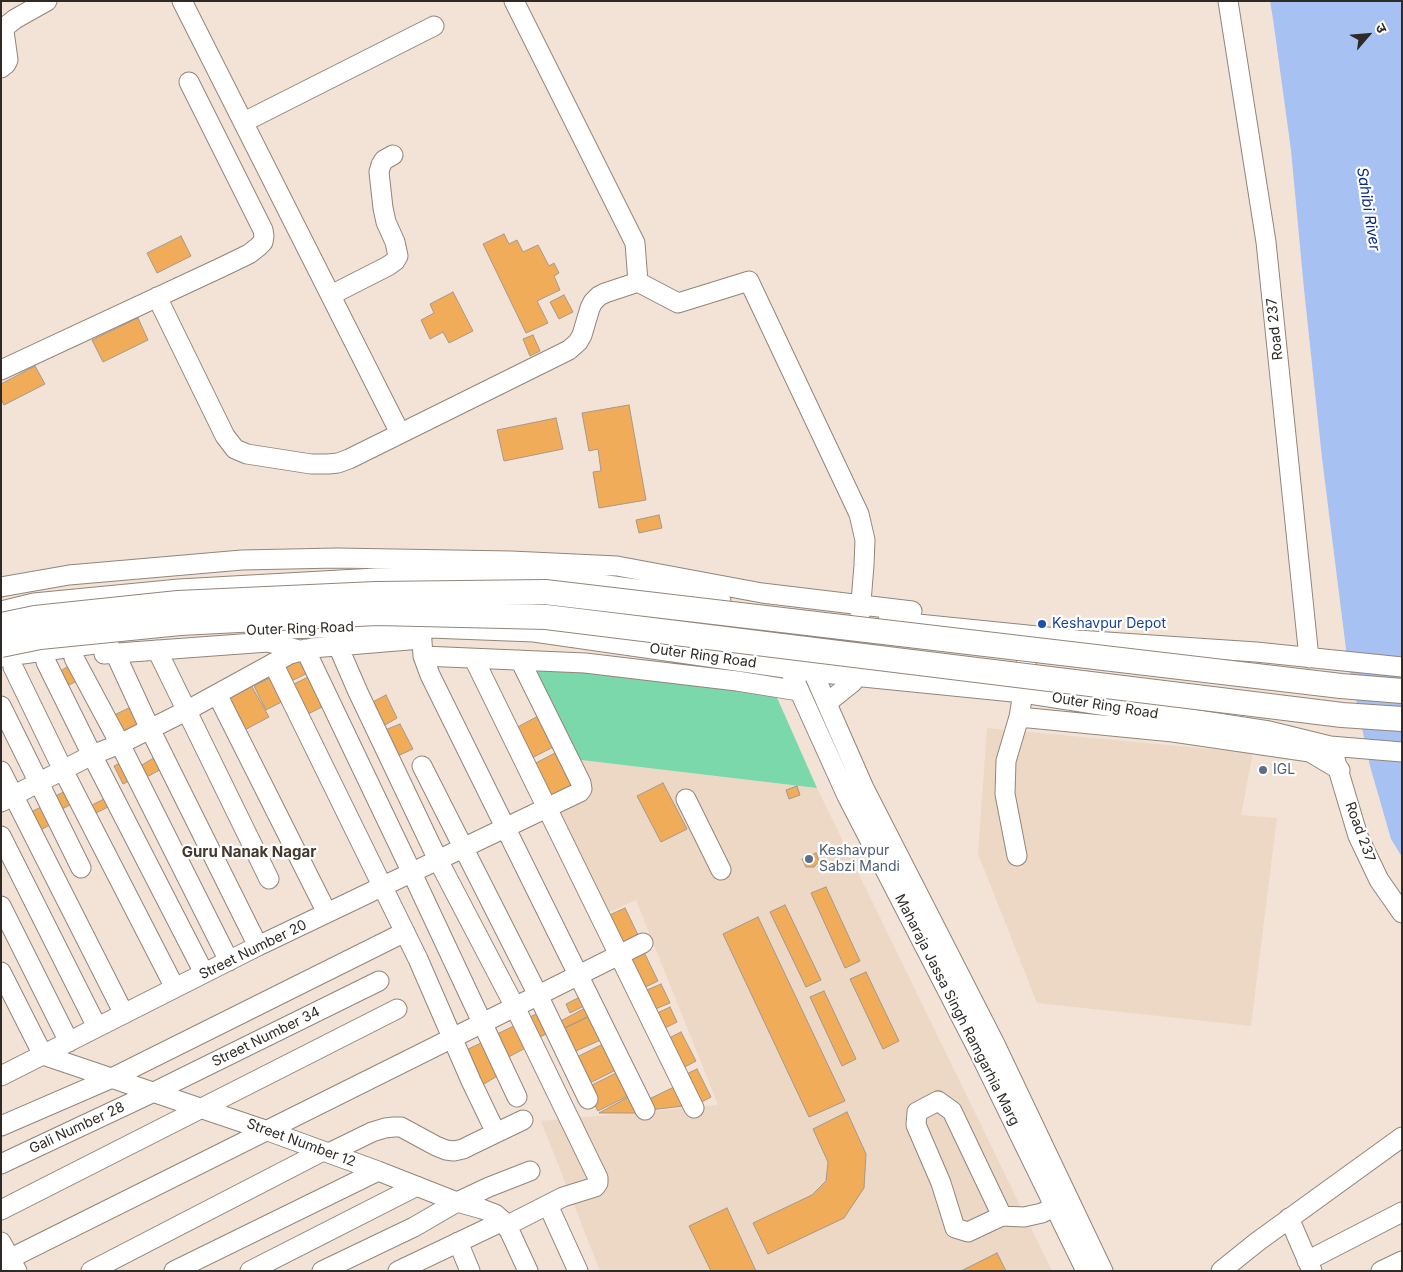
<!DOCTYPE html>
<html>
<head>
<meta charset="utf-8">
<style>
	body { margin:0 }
	#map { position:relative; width:1403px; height:1272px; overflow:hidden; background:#f2e3d6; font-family:Inter,"Noto Sans Devanagari",sans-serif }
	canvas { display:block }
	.frame { position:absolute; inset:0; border:2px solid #2f2a25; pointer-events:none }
	.north { position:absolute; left:1343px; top:10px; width:50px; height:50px; -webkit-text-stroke:4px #fff; paint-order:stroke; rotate:63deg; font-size:14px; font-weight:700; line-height:20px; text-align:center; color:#2f2a25 }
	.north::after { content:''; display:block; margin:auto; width:18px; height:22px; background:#2f2a25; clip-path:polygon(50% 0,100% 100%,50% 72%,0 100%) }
</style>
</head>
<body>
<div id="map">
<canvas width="1403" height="1272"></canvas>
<div class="frame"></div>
<div class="north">उ</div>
</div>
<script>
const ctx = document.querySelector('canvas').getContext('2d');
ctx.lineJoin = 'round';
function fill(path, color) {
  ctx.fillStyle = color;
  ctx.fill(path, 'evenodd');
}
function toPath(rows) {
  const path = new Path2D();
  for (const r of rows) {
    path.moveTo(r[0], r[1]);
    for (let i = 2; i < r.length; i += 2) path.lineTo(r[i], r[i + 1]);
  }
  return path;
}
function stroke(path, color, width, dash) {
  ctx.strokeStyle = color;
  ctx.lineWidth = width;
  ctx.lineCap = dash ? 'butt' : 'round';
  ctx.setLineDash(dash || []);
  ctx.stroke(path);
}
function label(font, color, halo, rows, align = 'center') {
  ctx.font = font + ' Inter,sans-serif';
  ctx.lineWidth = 4.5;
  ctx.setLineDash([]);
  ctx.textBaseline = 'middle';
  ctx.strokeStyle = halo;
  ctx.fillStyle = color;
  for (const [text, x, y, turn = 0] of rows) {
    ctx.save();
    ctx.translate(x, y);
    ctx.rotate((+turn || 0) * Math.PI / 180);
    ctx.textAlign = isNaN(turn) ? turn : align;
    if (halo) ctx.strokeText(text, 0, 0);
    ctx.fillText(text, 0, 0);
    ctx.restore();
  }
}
fill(toPath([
	[987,728,1253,753,1241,815,1277,818,1251,1026,1037,1003,978,854],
	[573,759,817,788,1052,1271,600,1271,541,1121,718,1105,636,900,601,916,549,809]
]), '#edd8c6');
fill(toPath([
	[530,662,775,693,817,788,573,759]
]), '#7bd8aa');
fill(toPath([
	[1270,1,1402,1,1402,857,1391,839,1370,766,1347,657,1322,458,1304,289,1291,150,1273,19]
]), '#a7c1f3');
const building = toPath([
	[504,234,509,244,517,240,523,252,538,245,549,266,554,263,559,273,554,276,560,290,537,301,548,323,526,333,483,244,504,234],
	[181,236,191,256,157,273,147,253,181,236],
	[453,292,473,331,449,343,443,332,430,339,421,320,434,313,430,304,453,292],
	[564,295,573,312,559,319,550,302,564,295],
	[138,318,148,340,103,362,92,340,138,318],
	[533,335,540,351,530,356,523,339,533,335],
	[35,366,45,384,4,405,1,399,1,384,35,366],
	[629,405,646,500,599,508,593,472,601,471,598,449,589,451,582,413,629,405],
	[556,418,563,449,504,461,497,430,556,418],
	[659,515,662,528,639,533,636,520,659,515],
	[303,658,310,672,285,684,278,670,303,658],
	[73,663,83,678,65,687,56,674,73,663],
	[275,675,287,699,266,710,254,686,275,675],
	[312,675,328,704,304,716,288,687,312,675],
	[251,685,269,717,239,733,222,700,251,685],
	[386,695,397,718,380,728,367,705,386,695],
	[131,707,142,727,121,740,108,718,131,707],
	[542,714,557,745,526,761,510,731,542,714],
	[400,724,413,749,393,758,380,732,400,724],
	[559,751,578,787,548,804,530,766,559,751],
	[160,754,167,766,143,779,137,768,160,754],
	[126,760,135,778,123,784,114,766,126,760],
	[663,783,687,829,661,842,637,796,663,783],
	[797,786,800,795,789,799,786,790,797,786],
	[70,789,76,802,58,811,51,798,70,789],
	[110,796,114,804,90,816,86,808,110,796],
	[45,805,55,822,39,831,29,813,45,805],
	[816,853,819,861,814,867,806,867,802,859,816,853],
	[826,887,860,961,845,968,811,893,826,887],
	[785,905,821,980,806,987,770,912,785,905],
	[625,908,640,939,618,950,603,918,625,908],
	[758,917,845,1101,809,1117,723,934,758,917],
	[642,948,658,981,637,991,621,958,642,948],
	[866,972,899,1041,883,1049,850,979,866,972],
	[661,984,670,1003,648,1012,640,993,661,984],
	[824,991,856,1059,842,1066,810,997,824,991],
	[584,995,588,1004,570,1013,566,1004,584,995],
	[589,1006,593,1014,558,1031,555,1024,589,1006],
	[670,1007,677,1022,659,1031,651,1016,670,1007],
	[544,1010,554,1030,532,1041,522,1021,544,1010],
	[592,1015,603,1039,569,1054,559,1031,592,1015],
	[520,1023,531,1045,505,1059,493,1036,520,1023],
	[681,1032,696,1061,679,1070,663,1041,681,1032],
	[483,1042,499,1075,479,1087,462,1052,483,1042],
	[607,1042,620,1068,586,1085,573,1059,607,1042],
	[697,1069,711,1097,694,1106,680,1077,697,1069],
	[622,1070,634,1093,598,1111,586,1088,622,1070],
	[674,1087,684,1106,649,1110,645,1101,674,1087],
	[634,1094,643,1113,599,1113,634,1094],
	[847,1112,866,1154,864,1188,844,1218,768,1254,753,1223,812,1195,826,1181,828,1162,813,1129,847,1112],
	[727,1208,756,1271,711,1271,689,1226,727,1208],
	[997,1253,1006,1271,961,1271,997,1253]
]);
fill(building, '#f1ac59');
stroke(building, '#a5988b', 1);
const minor = toPath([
	[182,1,400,433],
	[514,1,635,243,638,282],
	[1228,1,1266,242,1309,658],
	[1,68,6,64,8,60,4,31,5,27,15,19,47,1],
	[244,122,434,26],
	[331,295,388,266,395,261,398,256,395,242,386,222,383,208,379,172,381,165,384,160,393,155],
	[157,297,225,436,235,449,247,454,311,464,328,464,338,463,349,459,569,350,578,342,582,335,590,308,593,302,599,296,605,293,638,282,678,303,749,281,859,514,865,540,864,565,855,676,853,682,833,698,828,704],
	[1,370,220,268,249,254,258,247,263,242,264,236,263,230,189,82],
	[1,587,69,575,242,560,337,558,511,561,617,566,762,593,912,611],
	[1,611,34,603,179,589,376,578,543,576,721,601],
	[888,621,1077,640,1256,652,1402,667],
	[421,627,423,656,430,675,645,1110],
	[286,629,378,626,534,632,813,672,1023,693,1269,731,1330,746,1402,752],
	[1029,637,1023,693,1019,717,1173,732,1310,752,1340,770],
	[338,646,358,692,438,860,515,1007,598,1178,598,1183,595,1187,563,1197,506,1226],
	[305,649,412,873,517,1097],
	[157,650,269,879],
	[115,653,150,729,258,946],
	[104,654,268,642,299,650],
	[423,656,585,663,737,681,799,691],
	[1,657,109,642],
	[74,658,120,744,229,961],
	[474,659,694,1108],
	[46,662,92,755,204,973],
	[273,663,418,959,471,1081,496,1133],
	[13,667,63,770,175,988],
	[789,668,847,796,979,1052,1086,1271],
	[813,672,864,788,995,1044,1103,1271],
	[217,694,327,913],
	[1,706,81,868],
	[1335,759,1358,836,1379,880,1402,913],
	[422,766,538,995,588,1099],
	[1,771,124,1014],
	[686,799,721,870],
	[1,802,92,755,120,744,186,711,290,654,312,648,421,639],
	[1,836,97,1027],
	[1017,856,1005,794,1006,761,1019,717],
	[1,906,69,1042],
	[1,972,43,1055],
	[43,1055,268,1131,378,1171,457,1202,482,1209,495,1214,503,1221,510,1232,528,1271],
	[1,1076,258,946,580,792,582,789,581,783,520,660],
	[1,1126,112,1078,405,932],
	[329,1153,372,1132,385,1128,394,1127,401,1127,436,1146,446,1150,454,1151,463,1149,473,1144,523,1120],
	[1,1164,154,1092,379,981],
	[548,1205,578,1271],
	[1,1210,397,1009],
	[1002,1216,952,1111,938,1101,917,1112,916,1125,941,1183,955,1228,968,1232,1002,1216,1024,1217,1042,1213,1055,1206],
	[1289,1218,1312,1271],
	[1,1242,17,1271],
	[458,1242,470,1271],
	[1307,1261,1402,1212],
	[1,1263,643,943],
	[91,1271,323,1151],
	[174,1271,378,1171],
	[250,1271,417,1186],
	[322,1271,414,1227,457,1202,489,1187,530,1171],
	[398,1271,503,1221],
	[1221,1271,1257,1242,1402,1137],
	[1381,1271,1402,1261]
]);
stroke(minor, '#928579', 21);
stroke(minor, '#fff', 19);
const majorBridge = toPath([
	[1,625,35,618,178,603,376,594,545,592,1341,686,1402,691],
	[1,645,40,637,180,623,377,613,546,617,1342,715,1402,719]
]);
stroke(majorBridge, '#928579', 26, []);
stroke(majorBridge, '#fff', 24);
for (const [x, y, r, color] of [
	[1042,624,5,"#1a4fb4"],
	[1263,770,5,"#5c6f8a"],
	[809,859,5,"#5c6f8a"]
]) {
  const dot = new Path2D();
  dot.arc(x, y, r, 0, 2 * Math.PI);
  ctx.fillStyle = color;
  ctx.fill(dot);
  stroke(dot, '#fff', 2);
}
label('14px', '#2f2a25', '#fff', [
	["Road 237",1275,329,-96],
	["Outer Ring Road",300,629,-2],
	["Outer Ring Road",703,656,8],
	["Outer Ring Road",1105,706,9],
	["Road 237",1360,832,70],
	["Street Number 20",253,950,-26],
	["Maharaja Jassa Singh Ramgarhia Marg",957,1010,63],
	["Street Number 34",266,1037,-26],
	["Gali Number 28",77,1128,-25],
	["Street Number 12",301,1143,20]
]);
label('14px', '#164399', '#fff', [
	["Keshavpur Depot",1052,624]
], 'left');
label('14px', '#4e5e75', '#fff', [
	["IGL",1273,770],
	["Keshavpur",819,851],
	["Sabzi Mandi",819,867]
], 'left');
label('italic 15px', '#072b88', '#fff', [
	["Sahibi River",1368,209,81]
]);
label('bold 15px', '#43382d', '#fff', [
	["Guru Nanak Nagar",249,852]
]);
</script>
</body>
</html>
